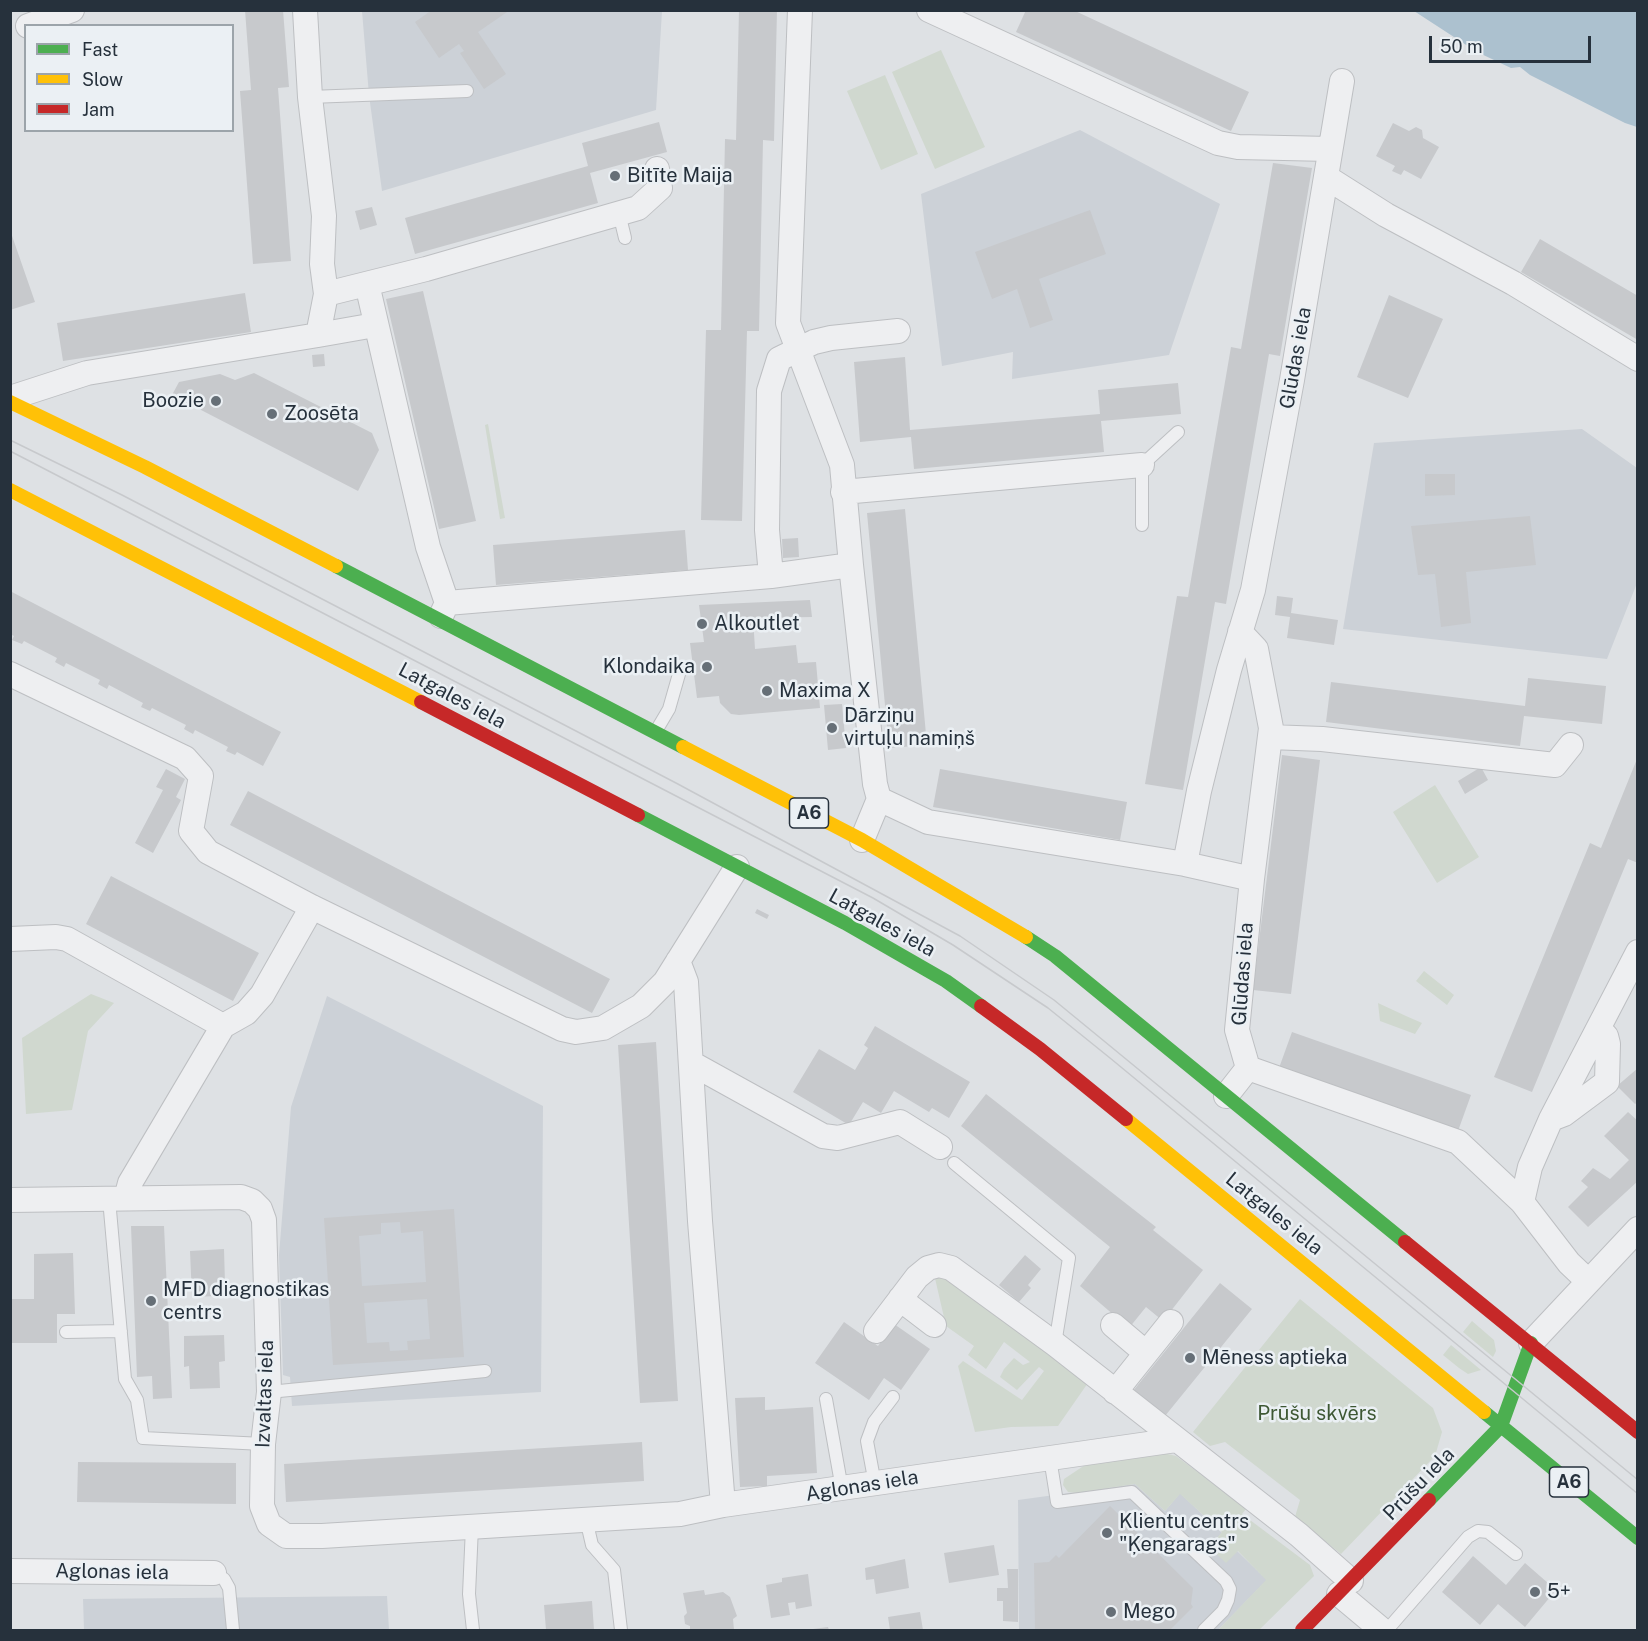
<!DOCTYPE html>
<html>
<head>
<meta charset="utf-8">
<style>
	body { margin:0 }
	#map { position:relative; width:1648px; height:1641px; overflow:hidden; background:#dee1e4; font-family:"Public Sans",sans-serif }
	canvas { display:block }
	.frame { position:absolute; inset:0; border:12px solid #26313c; pointer-events:none }
	.legend { position:absolute; left:24px; top:24px; width:210px; height:108px; box-sizing:border-box; background:#ebf0f4; border:2px solid #9ca4aa; margin:0; padding:8px 10px; list-style:none; font-size:18px; color:#26313c }
	.legend li { display:flex; align-items:center; gap:12px; height:30px }
	.legend b { width:30px; border:2px solid #9ca4aa }
	.scale { position:absolute; left:1429px; top:36px; width:162px; height:27px; box-sizing:border-box; border:3px solid #26313c; border-top:0; padding-left:8px; font-size:18px; line-height:21px; white-space:nowrap; color:#26313c; -webkit-text-stroke:4px #ebf0f4; paint-order:stroke }
</style>
</head>
<body>
<div id="map">
<canvas width="1648" height="1641"></canvas>
<div class="frame"></div>
<ul class="legend">
<li><b style="height:8px;background:#4caf50"></b>Fast</li>
<li><b style="height:8px;background:#ffc107"></b>Slow</li>
<li><b style="height:8px;background:#c62828"></b>Jam</li>
</ul>
<div class="scale">50 m</div>
</div>
<script>
const ctx = document.querySelector('canvas').getContext('2d');
ctx.lineJoin = 'round';
function fill(path, color) {
  ctx.fillStyle = color;
  ctx.fill(path, 'evenodd');
}
function toPath(rows) {
  const path = new Path2D();
  for (const r of rows) {
    path.moveTo(r[0], r[1]);
    for (let i = 2; i < r.length; i += 2) path.lineTo(r[i], r[i + 1]);
  }
  return path;
}
function stroke(path, color, width, dash) {
  ctx.strokeStyle = color;
  ctx.lineWidth = width;
  ctx.lineCap = dash ? 'butt' : 'round';
  ctx.setLineDash(dash || []);
  ctx.stroke(path);
}
function label(font, color, halo, rows, align = 'center') {
  ctx.font = font + ' "Public Sans",sans-serif';
  ctx.lineWidth = 5;
  ctx.setLineDash([]);
  ctx.textBaseline = 'middle';
  ctx.strokeStyle = halo;
  ctx.fillStyle = color;
  for (const [text, x, y, turn = 0] of rows) {
    ctx.save();
    ctx.translate(x, y);
    ctx.rotate((+turn || 0) * Math.PI / 180);
    ctx.textAlign = isNaN(turn) ? turn : align;
    if (halo) ctx.strokeText(text, 0, 0);
    ctx.fillText(text, 0, 0);
    ctx.restore();
  }
}
fill(toPath([
	[362,11,662,11,656,110,382,191,369,95],
	[1080,130,1220,204,1169,355,1012,379,1013,352,942,366,921,194],
	[1582,429,1637,468,1637,583,1607,659,1343,629,1374,443],
	[327,996,543,1106,541,1392,292,1406,290,1377,283,1375,279,1255,291,1107],
	[1135,1484,1165,1511,1180,1493,1222,1533,1209,1546,1237,1551,1267,1580,1218,1630,1019,1630,1018,1500],
	[387,1596,389,1630,84,1630,83,1599]
]), '#ccd1d7');
fill(toPath([
	[941,50,985,147,935,169,892,72],
	[885,75,918,154,881,170,847,91],
	[488,424,505,518,500,519,485,425],
	[1435,785,1479,857,1437,883,1393,812],
	[1424,971,1454,995,1447,1005,1416,981],
	[91,994,114,1003,88,1031,72,1110,26,1114,22,1038],
	[1378,1003,1406,1016,1422,1023,1415,1034,1380,1021],
	[942,1272,1090,1380,1058,1426,1011,1427,975,1432,958,1366,963,1361,1022,1400,1044,1371,1039,1367,1017,1390,1000,1377,1004,1369,1014,1358,1023,1365,1030,1362,1004,1342,986,1369,968,1355,974,1346,946,1326,934,1274],
	[1300,1299,1433,1408,1442,1432,1435,1456,1341,1554,1295,1517,1300,1500,1225,1442,1210,1446,1193,1432],
	[1472,1321,1494,1340,1496,1351,1493,1357,1463,1332],
	[1451,1345,1481,1370,1468,1374,1459,1368,1443,1355],
	[1160,1452,1176,1456,1195,1470,1246,1509,1242,1514,1310,1565,1314,1576,1259,1630,1218,1630,1266,1580,1238,1551,1226,1563,1209,1547,1222,1532,1180,1494,1165,1511,1135,1484,1076,1493,1068,1492,1063,1485,1064,1479,1088,1463]
]), '#d0d8cf');
fill(toPath([
	[1414,11,1637,11,1637,127,1625,123,1530,75,1520,67,1511,68,1477,52]
]), '#acc1cf');
fill(toPath([
	[245,10,283,10,289,87,278,88,291,261,253,264,240,91,251,90],
	[432,10,510,10,478,32,506,74,484,89,460,53,464,51,459,44,439,58,415,22],
	[739,10,777,10,774,141,763,140,759,331,747,331,742,521,701,520,706,330,721,330,725,139,736,140],
	[1026,10,1073,10,1249,92,1231,131,1016,32],
	[659,122,667,152,590,173,598,203,415,254,405,218,588,166,582,143],
	[1393,123,1409,131,1416,127,1422,130,1423,138,1439,147,1421,179,1404,170,1401,175,1392,171,1395,166,1376,156],
	[1273,163,1312,168,1280,356,1269,354,1226,604,1215,602,1183,790,1145,784,1177,596,1188,597,1231,347,1241,349],
	[372,207,377,225,360,230,355,211],
	[1090,210,1106,254,1039,279,1053,320,1030,328,1017,289,992,299,975,252],
	[10,230,35,302,10,310],
	[1540,239,1638,296,1638,340,1521,272],
	[423,291,476,521,439,529,386,299],
	[245,293,251,332,63,361,57,323],
	[1389,295,1443,319,1408,398,1357,377],
	[324,354,325,366,313,367,312,355],
	[905,357,910,430,1100,414,1098,390,1178,383,1181,414,1101,421,1104,452,914,469,911,437,860,442,854,362],
	[254,373,372,433,379,450,358,491,172,395,179,382,220,374,235,380],
	[1425,474,1455,474,1455,495,1425,496],
	[905,509,927,745,889,748,867,513],
	[1530,516,1536,565,1466,572,1471,623,1441,627,1435,574,1418,575,1411,526],
	[685,530,688,570,496,585,493,545],
	[798,538,799,557,783,558,782,539],
	[10,591,281,732,263,766,237,752,235,755,226,751,228,747,195,730,193,734,184,729,186,725,152,708,150,711,141,707,143,703,109,685,107,689,98,684,100,680,66,663,64,667,55,662,57,658,24,641,22,644,12,640,14,636,10,634],
	[1277,596,1293,598,1291,613,1338,620,1334,645,1287,638,1290,617,1275,615],
	[810,600,812,617,753,618,755,649,796,645,798,663,816,662,820,708,739,715,731,714,720,703,719,696,697,698,690,643,704,642,699,605],
	[1528,678,1606,686,1602,724,1524,716,1520,746,1326,722,1331,682,1525,706],
	[842,704,846,748,828,750,824,705],
	[1282,755,1320,760,1291,994,1253,990],
	[1637,759,1638,863,1628,859,1532,1092,1494,1077,1590,843,1601,848],
	[1481,767,1488,780,1465,794,1458,781],
	[166,769,185,779,176,797,181,800,153,853,135,843,163,790,156,787],
	[940,769,1127,802,1120,840,933,807],
	[248,791,610,979,592,1013,230,825],
	[111,876,259,953,233,1001,86,924],
	[757,909,769,915,767,919,755,913],
	[875,1026,970,1082,949,1118,932,1108,929,1112,894,1091,881,1113,863,1102,849,1125,793,1092,819,1049,855,1070,868,1048,864,1045],
	[1292,1032,1471,1095,1458,1131,1279,1068],
	[656,1042,678,1401,640,1403,618,1045],
	[1638,1068,1638,1102,1635,1104,1617,1086],
	[986,1094,1156,1227,1153,1230,1203,1270,1163,1321,1146,1307,1129,1328,1080,1286,1110,1247,961,1126],
	[1628,1112,1638,1121,1638,1181,1588,1227,1568,1207,1588,1187,1581,1181,1593,1168,1610,1179,1629,1160,1604,1136],
	[454,1209,464,1357,333,1365,324,1218],
	[400,1222,401,1233,423,1231,426,1282,362,1286,359,1236,381,1234,381,1223],
	[427,1299,430,1339,407,1341,408,1350,390,1351,389,1342,367,1343,364,1303],
	[131,1226,164,1226,172,1398,153,1399,152,1376,137,1377],
	[224,1249,225,1284,216,1284,217,1296,192,1297,190,1251],
	[73,1253,75,1314,57,1314,57,1343,10,1343,10,1299,34,1299,34,1254],
	[1025,1255,1041,1269,1028,1285,1031,1288,1019,1302,999,1285],
	[1220,1283,1252,1309,1165,1416,1133,1391],
	[844,1322,878,1346,894,1324,930,1349,901,1390,884,1378,869,1400,815,1363],
	[224,1335,225,1361,219,1362,220,1388,190,1389,189,1366,184,1367,184,1336],
	[765,1397,765,1410,813,1407,817,1473,767,1476,767,1486,740,1487,735,1398],
	[642,1442,644,1481,286,1502,284,1464],
	[78,1462,236,1463,236,1504,77,1502],
	[1110,1506,1193,1588,1191,1604,1193,1607,1170,1630,1035,1630,1034,1563,1049,1562,1056,1555,1059,1558],
	[994,1545,999,1575,949,1583,944,1553],
	[1473,1556,1506,1585,1525,1563,1556,1590,1525,1627,1498,1604,1480,1625,1442,1592],
	[905,1559,909,1588,876,1594,874,1579,866,1580,865,1568],
	[1007,1569,1018,1569,1018,1622,1003,1621,1003,1601,997,1601,997,1588,1008,1588],
	[808,1574,812,1606,796,1609,795,1602,788,1603,790,1615,771,1618,766,1585,782,1582,782,1578],
	[704,1590,705,1595,723,1592,730,1597,737,1616,733,1619,734,1630,690,1630,690,1626,685,1624,684,1616,687,1613,683,1593],
	[592,1601,594,1630,546,1630,544,1605],
	[920,1612,923,1630,890,1630,888,1617],
	[828,1627,829,1630,813,1630,813,1629]
]), '#c7c9cc');
const lane = toPath([
	[310,97,467,91],
	[619,213,625,238],
	[1142,525,1142,465,1178,432],
	[656,731,669,709,679,674],
	[954,1163,1069,1258,1055,1344],
	[109,1199,125,1379,137,1400,143,1438,263,1444],
	[66,1332,121,1331],
	[269,1392,485,1371],
	[826,1399,842,1489],
	[1050,1458,1057,1502,1132,1492,1226,1581,1230,1589,1228,1600,1223,1611,1204,1630],
	[875,1484,867,1441,874,1422,893,1397],
	[586,1519,592,1545,614,1570,621,1630],
	[472,1527,469,1594,473,1630],
	[214,1573,224,1579,229,1588,233,1630],
	[1387,1630,1468,1537,1478,1531,1488,1532,1516,1554]
]);
const street = toPath([
	[305,10,310,97,324,216,322,264,326,294],
	[800,10,788,323,842,465,851,565],
	[929,10,1218,143,1238,147,1330,149],
	[28,26,72,10],
	[1326,177,1386,215,1513,283,1638,359],
	[367,284,428,547,447,603,441,616],
	[318,335,375,325],
	[10,398,87,373,318,335,326,294,426,269,638,208,660,188,657,169],
	[843,492,1142,465],
	[771,576,767,530,769,391,779,359,814,342,831,338,898,331],
	[447,603,771,576,851,565,875,784,879,799,862,840],
	[1240,632,1256,649,1271,728,1252,879],
	[10,674,185,758,201,776,191,831,208,852,312,907,562,1029,576,1032,603,1028,641,1006,665,982,737,867],
	[1270,737,1322,739,1555,765,1571,745],
	[879,799,928,822,1185,864],
	[10,939,56,937,67,939,223,1026],
	[678,961,686,982,700,1221,723,1505],
	[691,1063,823,1136,838,1138,900,1122,940,1147],
	[1248,1068,1458,1142,1522,1202,1569,1263,1588,1281],
	[1226,1096,1248,1068,1237,1030,1252,879,1185,864,1199,791,1229,670,1253,590,1292,380,1342,81],
	[1551,1119,1564,1114,1607,1082,1608,1044,1606,1036,1598,1029],
	[126,1198,130,1183,223,1026,246,1013,262,995,312,907],
	[10,1200,241,1197,252,1201,260,1209,264,1220,269,1392,263,1444,262,1506,269,1524,286,1536,322,1536,680,1514,723,1505,1176,1440],
	[1522,1202,1530,1167,1551,1119,1638,952],
	[900,1299,934,1325],
	[1113,1325,1146,1353],
	[876,1331,917,1277,928,1268,939,1265,951,1268,1055,1344,1299,1535,1351,1581],
	[1531,1343,1638,1229],
	[1115,1392,1171,1322],
	[10,1571,214,1573],
	[1339,1594,1382,1630]
]);
stroke(lane, '#bdbfc2', 14);
stroke(street, '#bdbfc2', 26);
stroke(lane, '#eeeff1', 12);
stroke(street, '#eeeff1', 24);
stroke(toPath([
	[336,566,683,747],
	[638,815,845,923,946,981,981,1006],
	[1026,937,1055,956,1405,1242],
	[1484,1412,1638,1538],
	[1429,1500,1501,1426,1531,1343]
]), '#4caf50', 14);
stroke(toPath([
	[10,402,145,467,336,566],
	[10,490,421,702],
	[683,747,862,840,1026,937],
	[1126,1119,1484,1412]
]), '#ffc107', 14);
stroke(toPath([
	[421,702,638,815],
	[981,1006,1040,1049,1126,1119],
	[1405,1242,1638,1432],
	[1302,1630,1429,1500]
]), '#c62828', 14);
stroke(toPath([
	[10,440,122,495,676,783,960,936,1054,1000,1104,1041,1638,1480],
	[10,451,873,898,953,945,1048,1008,1110,1058,1638,1494]
]), '#c7c9cc', 1.5);
for (const [x, y, r, color] of [
	[615,176,6,"#666f77"],
	[216,401,6,"#666f77"],
	[272,414,6,"#666f77"],
	[702,624,6,"#666f77"],
	[707,667,6,"#666f77"],
	[767,691,6,"#666f77"],
	[832,728,6,"#666f77"],
	[151,1301,6,"#666f77"],
	[1190,1358,6,"#666f77"],
	[1107,1533,6,"#666f77"],
	[1535,1592,6,"#666f77"],
	[1111,1612,6,"#666f77"]
]) {
  const dot = new Path2D();
  dot.arc(x, y, r, 0, 2 * Math.PI);
  ctx.fillStyle = color;
  ctx.fill(dot);
  stroke(dot, '#ebf0f4', 2);
}
for (const [x, y, w] of [
	[809,813,39],
	[1569,1482,39]
]) {
  const box = new Path2D();
  box.roundRect(x - w / 2, y - 15, w, 30, 4.5);
  ctx.fillStyle = '#ebf0f4';
  ctx.fill(box);
  stroke(box, '#26313c', 1.5);
}
label('bold 18px', '#26313c', null, [
	["A6",809,813],
	["A6",1569,1482]
]);
label('20px', '#26313c', '#ebf0f4', [
	["Bitīte Maija",627,176],
	["Boozie",204,401,"right"],
	["Zoosēta",284,414],
	["Alkoutlet",714,624],
	["Klondaika",695,667,"right"],
	["Maxima X",779,691],
	["Dārziņu",844,716],
	["virtuļu namiņš",844,739],
	["MFD diagnostikas",163,1290],
	["centrs",163,1313],
	["Mēness aptieka",1202,1358],
	["Klientu centrs",1119,1522],
	["\"Ķengarags\"",1119,1545],
	["5+",1547,1592],
	["Mego",1123,1612]
], 'left');
label('20px', '#26313c', '#ebf0f4', [
	["Glūdas iela",1296,358,-80],
	["Latgales iela",452,696,28],
	["Latgales iela",882,923,29],
	["Glūdas iela",1243,974,-86],
	["Latgales iela",1274,1214,39],
	["Izvaltas iela",265,1394,-88],
	["Prūšu iela",1419,1484,-46],
	["Aglonas iela",862,1486,-9],
	["Aglonas iela",112,1572,1]
]);
label('20px', '#3e5834', '#ebf0f4', [
	["Prūšu skvērs",1317,1414]
]);
</script>
</body>
</html>
